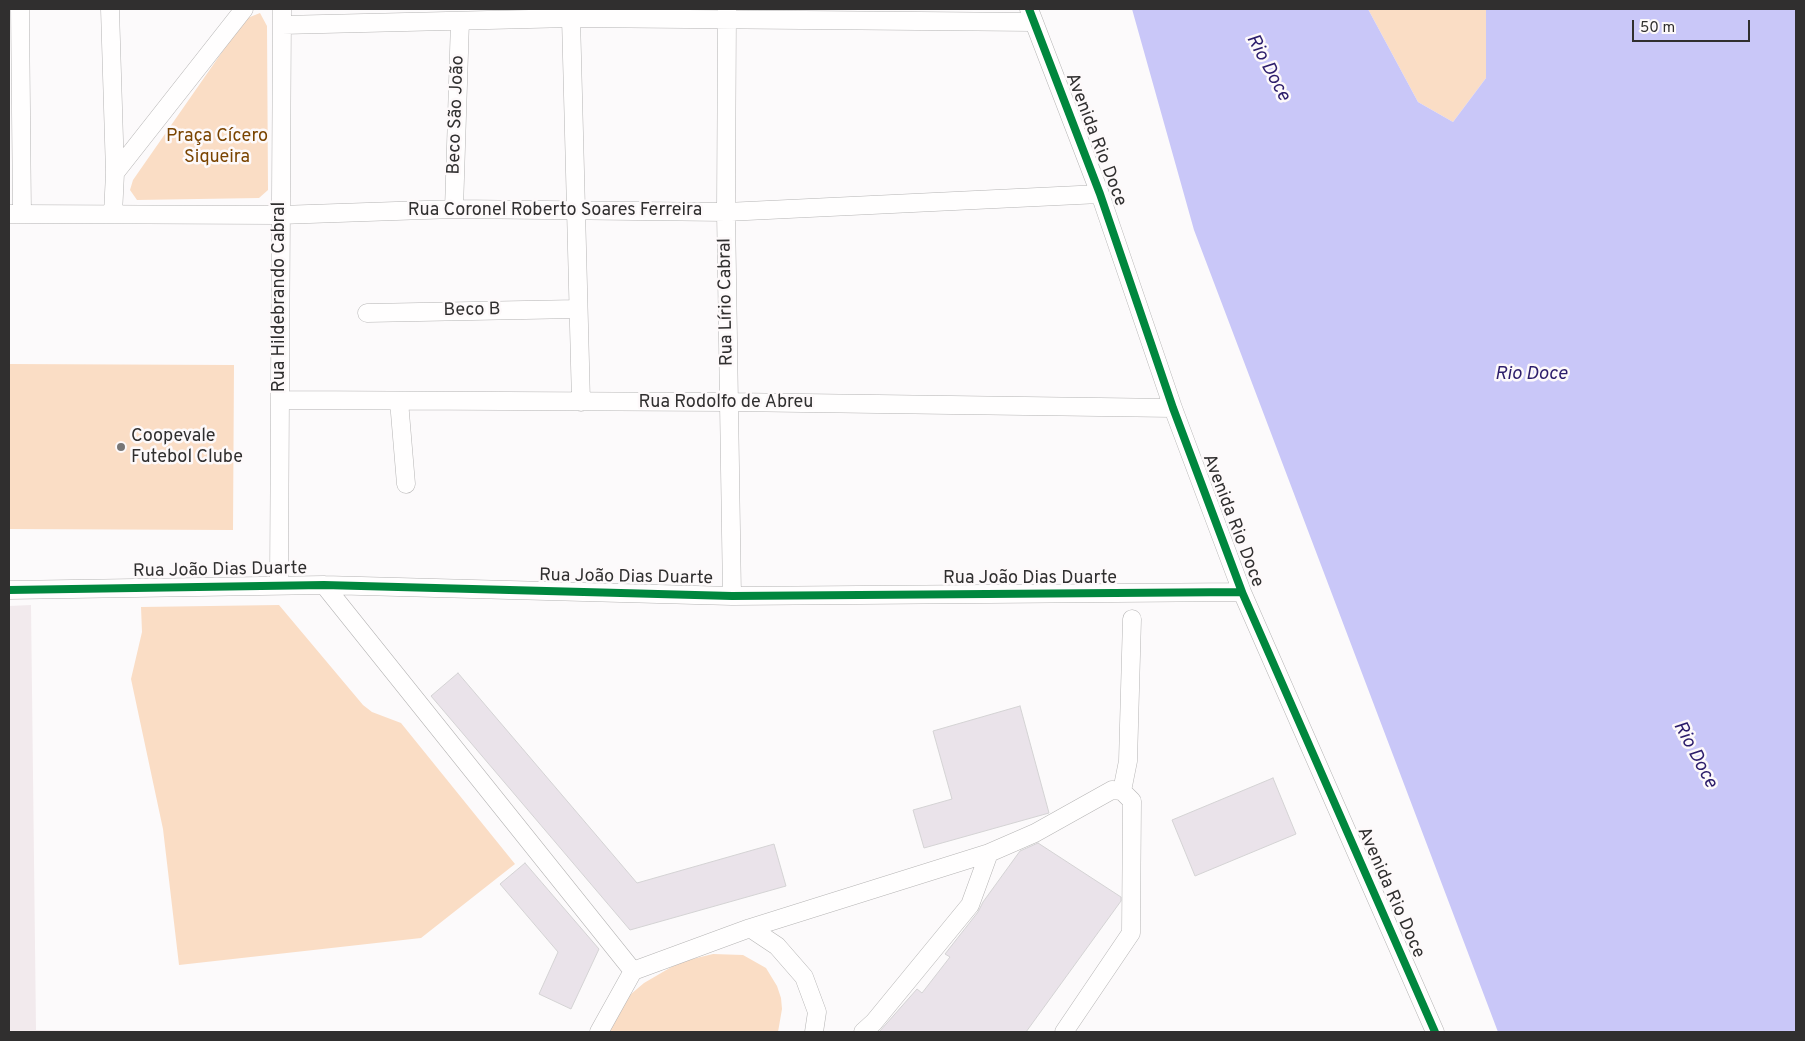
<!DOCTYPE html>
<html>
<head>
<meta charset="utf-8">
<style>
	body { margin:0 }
	#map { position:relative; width:1805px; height:1041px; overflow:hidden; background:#fcfafb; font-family:Overpass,sans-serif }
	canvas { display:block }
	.frame { position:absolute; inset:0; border:10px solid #302f2f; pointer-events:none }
	.scale { position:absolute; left:1632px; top:20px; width:118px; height:22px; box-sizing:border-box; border:2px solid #302f2f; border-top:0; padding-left:6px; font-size:15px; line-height:18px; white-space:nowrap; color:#302f2f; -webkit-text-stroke:4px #fdf9fa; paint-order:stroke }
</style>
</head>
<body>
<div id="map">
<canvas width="1805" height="1041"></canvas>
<div class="frame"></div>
<div class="scale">50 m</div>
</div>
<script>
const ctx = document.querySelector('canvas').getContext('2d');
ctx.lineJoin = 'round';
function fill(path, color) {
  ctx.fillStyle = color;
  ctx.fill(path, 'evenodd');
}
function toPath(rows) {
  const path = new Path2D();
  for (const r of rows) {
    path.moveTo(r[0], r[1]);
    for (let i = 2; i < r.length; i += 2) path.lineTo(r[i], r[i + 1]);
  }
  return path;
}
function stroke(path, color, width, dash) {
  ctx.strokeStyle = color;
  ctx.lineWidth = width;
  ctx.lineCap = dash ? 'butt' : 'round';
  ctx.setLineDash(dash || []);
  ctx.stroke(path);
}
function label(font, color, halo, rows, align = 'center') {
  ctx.font = font + ' Overpass,sans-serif';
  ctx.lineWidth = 5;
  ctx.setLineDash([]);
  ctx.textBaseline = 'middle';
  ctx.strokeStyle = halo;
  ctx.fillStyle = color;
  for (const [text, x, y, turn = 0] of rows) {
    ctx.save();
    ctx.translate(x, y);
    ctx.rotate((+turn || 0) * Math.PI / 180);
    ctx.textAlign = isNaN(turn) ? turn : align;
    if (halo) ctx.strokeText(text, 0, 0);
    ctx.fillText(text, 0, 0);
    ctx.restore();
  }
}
fill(toPath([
	[31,605,36,1030,245,1032,9,1032,9,606]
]), '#f2eaed');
fill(toPath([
	[1368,9,1486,9,1486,78,1453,122,1418,102],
	[260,13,267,26,268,190,259,198,137,200,130,190,133,180,245,19],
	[9,364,234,365,233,530,9,529],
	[279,605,363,705,372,712,401,723,515,864,421,938,179,965,163,829,131,679,142,632,141,607],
	[713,954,743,955,766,968,777,986,781,998,782,1009,778,1032,605,1032,616,1012,631,994,644,983,680,962]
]), '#faddc5');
fill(toPath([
	[1132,9,1368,9,1418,102,1453,122,1486,78,1486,9,1796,9,1796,1032,1498,1032,1194,230]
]), '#c9c7f8');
const building = toPath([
	[458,673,637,883,774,844,786,886,630,930,431,696,458,673],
	[1020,706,1049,813,924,848,913,810,952,799,933,731,1020,706],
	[1273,778,1296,834,1195,876,1172,820,1273,778],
	[1038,843,1121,897,1121,901,1026,1032,879,1032,917,989,922,993,950,957,945,954,978,912,983,902,1020,851,1038,843],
	[525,863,599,949,571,1009,539,994,558,952,500,884,525,863]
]);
fill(building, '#eae3ea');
stroke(building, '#d4d3d4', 1);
const minor = toPath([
	[20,9,22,214],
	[110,9,115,173,113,214],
	[727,9,726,212,732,596],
	[1029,9,1100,194,1173,408,1242,592,1435,1032],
	[571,18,581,402],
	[282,25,571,18,1034,22],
	[115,173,244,9],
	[454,209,460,21],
	[9,214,280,215,454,209,726,212,1100,194],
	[367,313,577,309],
	[280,400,729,402,1173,408],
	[399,401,406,484],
	[279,585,282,9],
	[324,585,633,971],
	[9,590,324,585,732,596,1242,592],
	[1122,791,1128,761,1132,619],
	[989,853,1035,833,1112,790,1122,791,1132,801,1131,933,1064,1032],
	[750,928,777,946,804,977,817,1012,814,1032],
	[599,1032,633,971,750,928,989,853,970,905,874,1022,863,1032]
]);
stroke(minor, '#b5b4b4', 19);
stroke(minor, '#fffefe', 18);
stroke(toPath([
	[1029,9,1100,194,1173,408,1242,592,1435,1032],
	[9,590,324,585,732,596,1242,592]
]), '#00873e', 8);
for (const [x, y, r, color] of [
	[121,447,5,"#777676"]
]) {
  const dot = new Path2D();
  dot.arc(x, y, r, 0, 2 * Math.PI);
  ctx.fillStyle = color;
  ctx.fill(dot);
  stroke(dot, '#fdf9fa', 2);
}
label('18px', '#302f2f', '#fdf9fa', [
	["Beco São João",457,115,-88],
	["Avenida Rio Doce",1095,140,69],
	["Rua Coronel Roberto Soares Ferreira",555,211],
	["Rua Hildebrando Cabral",280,297,-90],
	["Rua Lírio Cabral",727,302,-91],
	["Beco B",472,311,-1],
	["Rua Rodolfo de Abreu",726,403],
	["Avenida Rio Doce",1232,521,69],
	["Rua João Dias Duarte",220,571,-1],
	["Rua João Dias Duarte",626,578,1],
	["Rua João Dias Duarte",1030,579],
	["Avenida Rio Doce",1390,893,66]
]);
label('18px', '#7a4400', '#fdf9fa', [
	["Praça Cícero",217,137],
	["Siqueira",217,158]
]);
label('18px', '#302f2f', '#fdf9fa', [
	["Coopevale",131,437],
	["Futebol Clube",131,458]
], 'left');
label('italic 19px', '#2c1d6b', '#fdf9fa', [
	["Rio Doce",1267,68,62],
	["Rio Doce",1531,375],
	["Rio Doce",1694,755,62]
]);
</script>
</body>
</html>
